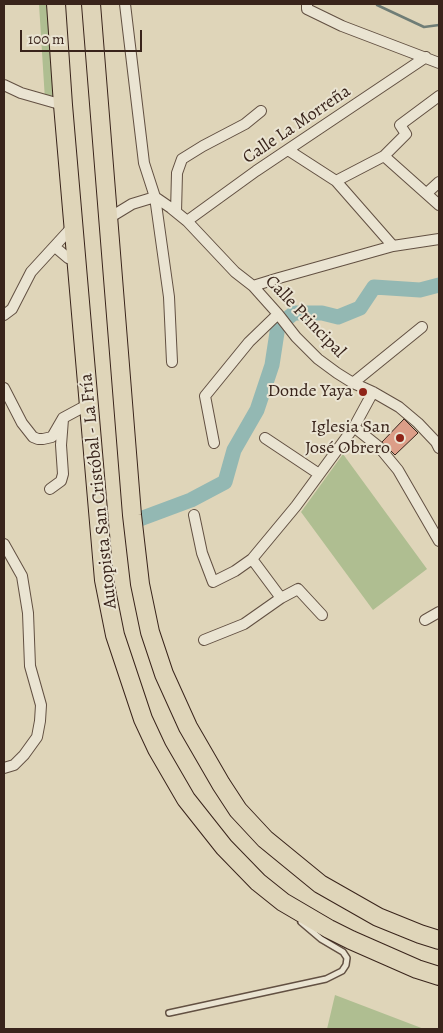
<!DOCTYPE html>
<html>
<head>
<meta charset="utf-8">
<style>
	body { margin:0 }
	#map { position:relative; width:443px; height:1033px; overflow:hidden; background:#dfd5b9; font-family:Alegreya,serif }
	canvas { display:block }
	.frame { position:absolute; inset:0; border:5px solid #39241b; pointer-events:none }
	.scale { position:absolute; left:20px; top:30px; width:122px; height:22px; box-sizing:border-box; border:2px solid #39241b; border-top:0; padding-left:6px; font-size:15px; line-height:18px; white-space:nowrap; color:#39241b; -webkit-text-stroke:4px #eae4d2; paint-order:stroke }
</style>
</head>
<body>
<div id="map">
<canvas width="443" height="1033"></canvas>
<div class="frame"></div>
<div class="scale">100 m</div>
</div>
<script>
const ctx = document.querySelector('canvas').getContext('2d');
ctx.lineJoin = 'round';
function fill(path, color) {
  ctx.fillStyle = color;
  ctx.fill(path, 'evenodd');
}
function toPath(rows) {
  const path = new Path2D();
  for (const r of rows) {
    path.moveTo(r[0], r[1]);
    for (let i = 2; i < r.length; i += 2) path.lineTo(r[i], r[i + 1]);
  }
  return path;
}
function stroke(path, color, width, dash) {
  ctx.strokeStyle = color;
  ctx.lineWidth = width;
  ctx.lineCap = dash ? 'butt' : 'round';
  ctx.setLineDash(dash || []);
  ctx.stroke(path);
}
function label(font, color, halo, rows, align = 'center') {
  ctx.font = font + ' Alegreya,serif';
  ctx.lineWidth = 4;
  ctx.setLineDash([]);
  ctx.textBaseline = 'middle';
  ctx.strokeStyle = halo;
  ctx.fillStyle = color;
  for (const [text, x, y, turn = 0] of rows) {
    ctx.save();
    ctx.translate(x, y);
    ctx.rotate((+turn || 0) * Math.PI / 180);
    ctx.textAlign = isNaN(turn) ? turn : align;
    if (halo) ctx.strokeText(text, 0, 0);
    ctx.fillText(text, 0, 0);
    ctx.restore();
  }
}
fill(toPath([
	[39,4,56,4,63,105,45,100],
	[343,454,427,569,373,610,301,512],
	[335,995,424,1029,327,1029]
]), '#afbe91');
stroke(toPath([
	[377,5,424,27,439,25]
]), '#6f7d76', 2.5);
stroke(toPath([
	[140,519,191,500,225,482,234,450,257,410,272,365,278,326,294,313,322,313,338,317,360,308,374,287,420,290,439,285]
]), '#93b8b3', 15);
const building = toPath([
	[404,419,418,433,395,455,382,442,404,419]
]);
fill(building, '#dc9e88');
stroke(building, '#39241b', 1);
const lane = toPath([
	[169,1013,326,979,342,971,346,965,347,958,343,952,321,939,301,922]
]);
const street = toPath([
	[125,4,144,163,155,197,169,297,172,362],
	[307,4,307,9,342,26,439,63],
	[4,85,21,93,63,105],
	[288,150,336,181,393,246],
	[384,156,406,134,400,125,439,96],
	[336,181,384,156,439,205],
	[427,193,439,182],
	[155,197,171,208,187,221,235,272,253,286,278,314,296,337,318,359,337,373,353,383,373,392,399,407,418,423,436,442,439,448],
	[176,212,177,173,182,159,203,146,245,124,261,111],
	[109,218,132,204,155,197],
	[187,221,256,171,426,57],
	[55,247,68,258,77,261],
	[253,286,279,278,393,246,439,239],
	[4,315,12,309,31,272,74,225],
	[353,383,422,327],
	[4,388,22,423,33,437,38,439,43,439,52,437,63,418,89,404],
	[354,427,379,447,398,470,439,541],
	[265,438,319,474],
	[214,443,205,396,249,342,278,314],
	[50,489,61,481,63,474,61,445,63,419],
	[194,515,202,553,213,582,235,571,252,559,296,506,354,427,373,392],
	[4,544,22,576,28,613,30,666,41,705,40,721,37,737,24,755,14,765,4,768],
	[252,559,281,598],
	[425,620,439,612],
	[204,640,244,624,281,598,298,589,322,615]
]);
const highway = toPath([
	[56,4,63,105,104,580,115,635,143,719,157,749,186,799,224,847,258,882,283,902,329,929,351,940,417,969,439,976],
	[91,4,132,515,140,584,150,632,164,674,188,727,221,784,238,810,265,839,320,884,378,917,420,934,439,940]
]);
stroke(lane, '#625042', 8);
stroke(street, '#625042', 12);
stroke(highway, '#39241b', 20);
stroke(lane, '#eae4d2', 5);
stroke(street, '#eae4d2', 10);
stroke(highway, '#dfd5b9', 18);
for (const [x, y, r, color] of [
	[363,392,5,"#8f2418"],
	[400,438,5,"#8f2418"]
]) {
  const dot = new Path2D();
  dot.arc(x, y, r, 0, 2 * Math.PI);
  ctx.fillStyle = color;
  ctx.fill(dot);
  stroke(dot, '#eae4d2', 2);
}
label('18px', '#39241b', '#eae4d2', [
	["Calle La Morreña",297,125,-34],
	["Calle Principal",305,317,46],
	["Autopista San Cristóbal - La Fría",99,491,-96]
]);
label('18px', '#39241b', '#eae4d2', [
	["Donde Yaya",353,392],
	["Iglesia San",390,428],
	["José Obrero",390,449]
], 'right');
</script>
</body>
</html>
